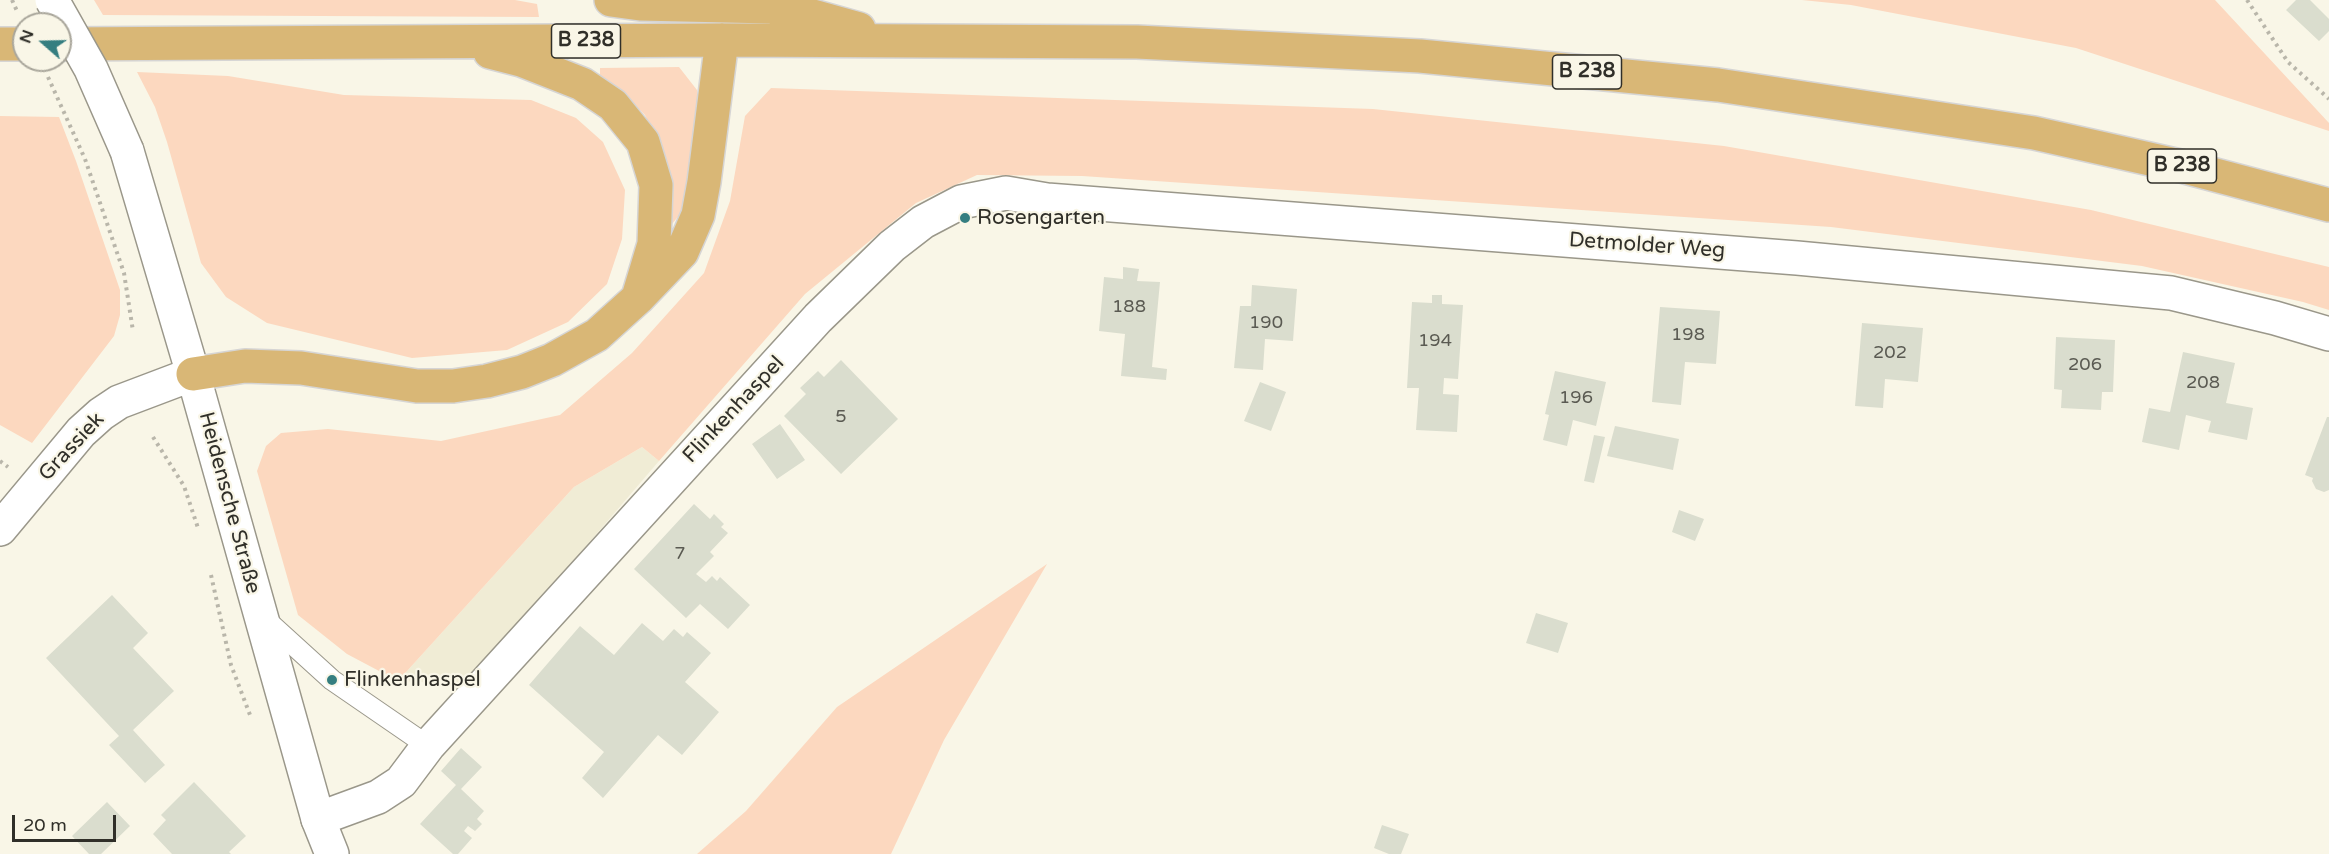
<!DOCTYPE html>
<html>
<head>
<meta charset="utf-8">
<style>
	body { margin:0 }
	#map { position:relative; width:2329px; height:854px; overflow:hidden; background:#f9f6e7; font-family:"Varela Round",sans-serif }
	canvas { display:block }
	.north { position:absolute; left:12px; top:12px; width:60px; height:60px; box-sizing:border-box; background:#f9f6e7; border:2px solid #a9a69b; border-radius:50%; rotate:290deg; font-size:16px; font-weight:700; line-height:24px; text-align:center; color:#302f29 }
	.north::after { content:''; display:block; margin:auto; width:21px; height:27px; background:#357e80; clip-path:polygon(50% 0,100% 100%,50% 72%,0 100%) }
	.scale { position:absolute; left:12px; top:815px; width:104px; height:27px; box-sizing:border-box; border:3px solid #302f29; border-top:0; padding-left:8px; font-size:18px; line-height:21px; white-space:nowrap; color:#302f29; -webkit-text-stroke:4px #f9f6e7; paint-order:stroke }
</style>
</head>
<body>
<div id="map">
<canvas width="2329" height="854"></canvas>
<div class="north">N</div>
<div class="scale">20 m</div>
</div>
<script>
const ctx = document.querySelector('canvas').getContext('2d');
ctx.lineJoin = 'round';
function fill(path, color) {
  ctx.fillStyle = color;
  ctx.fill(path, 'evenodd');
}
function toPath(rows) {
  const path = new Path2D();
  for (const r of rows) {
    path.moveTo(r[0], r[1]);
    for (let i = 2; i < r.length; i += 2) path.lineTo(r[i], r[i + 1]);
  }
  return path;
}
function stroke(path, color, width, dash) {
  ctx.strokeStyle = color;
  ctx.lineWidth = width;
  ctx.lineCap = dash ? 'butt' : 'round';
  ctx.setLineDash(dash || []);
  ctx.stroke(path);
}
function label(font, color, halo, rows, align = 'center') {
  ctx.font = font + ' "Varela Round",sans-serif';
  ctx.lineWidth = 4.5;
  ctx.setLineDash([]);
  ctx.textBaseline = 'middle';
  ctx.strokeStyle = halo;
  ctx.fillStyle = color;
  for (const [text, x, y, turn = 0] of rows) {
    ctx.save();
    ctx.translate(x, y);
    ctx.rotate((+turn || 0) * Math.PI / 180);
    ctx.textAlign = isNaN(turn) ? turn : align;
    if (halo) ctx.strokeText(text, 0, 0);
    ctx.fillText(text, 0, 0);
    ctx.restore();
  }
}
fill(toPath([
	[642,447,659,461,468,684,398,681,574,487]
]), '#f0ecd5');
fill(toPath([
	[94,0,515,0,537,4,539,17,103,15],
	[1802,0,2215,0,2329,123,2329,131,2076,48,1851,5],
	[679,67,697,90,697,115,688,191,682,212,672,224,667,166,645,115,626,96,600,76,600,68],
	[137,72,228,76,344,95,531,100,576,118,603,142,625,190,622,239,607,284,568,322,507,350,412,358,267,323,226,297,201,263,167,142,155,107],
	[771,88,1373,109,1724,146,2091,210,2329,267,2329,310,2303,302,2142,266,1831,227,1082,176,977,175,916,203,805,294,659,461,642,447,574,487,398,681,347,654,298,615,257,471,266,446,281,433,328,429,441,441,560,415,632,353,704,273,730,201,745,116],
	[0,116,59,117,76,161,120,290,120,315,114,336,32,443,0,425],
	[1047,564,944,740,891,854,697,854,746,811,837,707]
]), '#fcd8bf');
fill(toPath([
	[2296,0,2310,0,2329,19,2329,31,2319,41,2286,10],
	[1123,267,1139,269,1137,281,1160,282,1152,367,1167,369,1166,380,1121,376,1125,334,1099,331,1104,277,1123,279],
	[1252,285,1297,289,1293,341,1265,339,1263,370,1234,368,1240,306,1251,306],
	[1432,295,1442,295,1442,304,1463,305,1458,379,1444,378,1443,394,1459,395,1457,432,1416,430,1419,388,1407,388,1412,302,1432,303],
	[1660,307,1720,311,1716,364,1685,362,1681,405,1652,402],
	[1862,323,1923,328,1918,382,1885,379,1883,408,1855,406],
	[2056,337,2115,340,2113,392,2102,392,2101,410,2061,408,2062,390,2054,389],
	[2183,352,2235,363,2226,403,2253,408,2247,440,2208,432,2211,421,2186,415,2179,450,2142,442,2149,408,2170,412],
	[841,360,898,419,841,474,784,416,806,394,800,388,818,371,824,377],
	[1555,371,1606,382,1596,426,1573,420,1567,446,1543,440,1549,415,1545,414],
	[1260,382,1286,392,1271,431,1244,421],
	[2327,417,2329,417,2329,490,2324,492,2316,489,2312,481,2313,478,2305,475],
	[780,424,805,460,777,479,752,444],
	[1615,426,1679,439,1673,470,1607,456],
	[1594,435,1605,437,1594,483,1584,481],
	[694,504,710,519,714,514,724,524,721,527,728,533,710,552,714,556,696,574,706,582,712,576,717,581,720,577,750,605,728,629,700,604,686,618,634,569],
	[1679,510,1704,519,1695,541,1672,532],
	[112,595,148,633,133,648,174,691,133,730,165,765,145,783,109,745,119,736,46,658],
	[1536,613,1568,623,1558,653,1526,643],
	[642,623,663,641,674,629,683,637,687,632,711,653,685,682,719,712,682,755,658,735,603,798,582,778,604,752,529,685,580,626,614,655],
	[461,748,482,767,461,789,484,811,477,819,482,824,475,831,468,826,464,831,472,838,458,854,453,854,420,824,456,785,441,771],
	[194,782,246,836,229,852,231,854,172,854,153,834,166,820,161,815],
	[107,802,130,826,101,854,89,854,72,836],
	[1382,825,1409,834,1401,854,1389,854,1374,848]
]), '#daddce');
const lane = toPath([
	[266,620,332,680,428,746]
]);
const street = toPath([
	[318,819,378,797,401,782,428,746,818,318,892,246,923,222,961,202,1006,193,1047,200,1797,258,2171,293,2275,318,2329,334]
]);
const secondary = toPath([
	[127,151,193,374,318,819,332,854],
	[0,529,81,432,101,414,119,402,193,374]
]);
const primary = toPath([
	[611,0,640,4,771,7,802,13,859,29],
	[0,44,24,44],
	[60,44,722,40,1137,42,1420,56,1718,85,2034,133,2185,167,2329,205],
	[490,52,521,60,582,84,613,105,643,142,656,185,654,244,639,294],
	[193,374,245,366,301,368,417,386,453,386,487,381,522,372,552,360,597,335,638,298,682,252,698,215,704,182,722,40]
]);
stroke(lane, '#9a978a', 22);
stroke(street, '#9a978a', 36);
stroke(secondary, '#9a978a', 36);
stroke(primary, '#d6d5d4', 36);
stroke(toPath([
	[12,0,17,11],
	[2247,0,2288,62,2329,99],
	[48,77,85,159,124,273,133,331],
	[153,437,184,486,198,528],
	[0,461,8,467],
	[211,575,231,665,250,715]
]), '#b9b6aa', 4, [3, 4.5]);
stroke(lane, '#fff', 20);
stroke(street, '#fff', 33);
stroke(secondary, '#fff', 33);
stroke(primary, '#d9b776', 33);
const secondaryBridge = toPath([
	[52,0,91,69,127,151]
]);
stroke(secondaryBridge, '#9a978a', 36, []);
stroke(secondaryBridge, '#fff', 33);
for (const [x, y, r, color] of [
	[965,218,6,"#357e80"],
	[332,680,6,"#357e80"]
]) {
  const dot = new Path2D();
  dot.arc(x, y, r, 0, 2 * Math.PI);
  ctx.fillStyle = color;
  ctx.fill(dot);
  stroke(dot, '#f9f6e7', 2);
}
label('18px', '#5a5a52', null, [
	["188",1129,307],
	["190",1266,323],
	["198",1688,335],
	["194",1435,341],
	["202",1890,353],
	["206",2085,365],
	["208",2203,383],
	["196",1576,398],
	["5",841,417],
	["7",680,554]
]);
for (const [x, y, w] of [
	[586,41,69],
	[1587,72,69],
	[2182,166,69]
]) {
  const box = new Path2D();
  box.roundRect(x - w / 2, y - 17, w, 34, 4.5);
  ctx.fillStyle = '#f9f6e7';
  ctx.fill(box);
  stroke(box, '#302f29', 1.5);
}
label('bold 20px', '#302f29', null, [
	["B 238",586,41],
	["B 238",1587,72],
	["B 238",2182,166]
]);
label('21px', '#302f29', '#f9f6e7', [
	["Rosengarten",977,218],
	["Flinkenhaspel",344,680]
], 'left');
label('21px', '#302f29', '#f9f6e7', [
	["Detmolder Weg",1647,246,4],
	["Flinkenhaspel",734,410,-47],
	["Grassiek",72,447,-47],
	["Heidensche Straße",229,503,75]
]);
</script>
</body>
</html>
